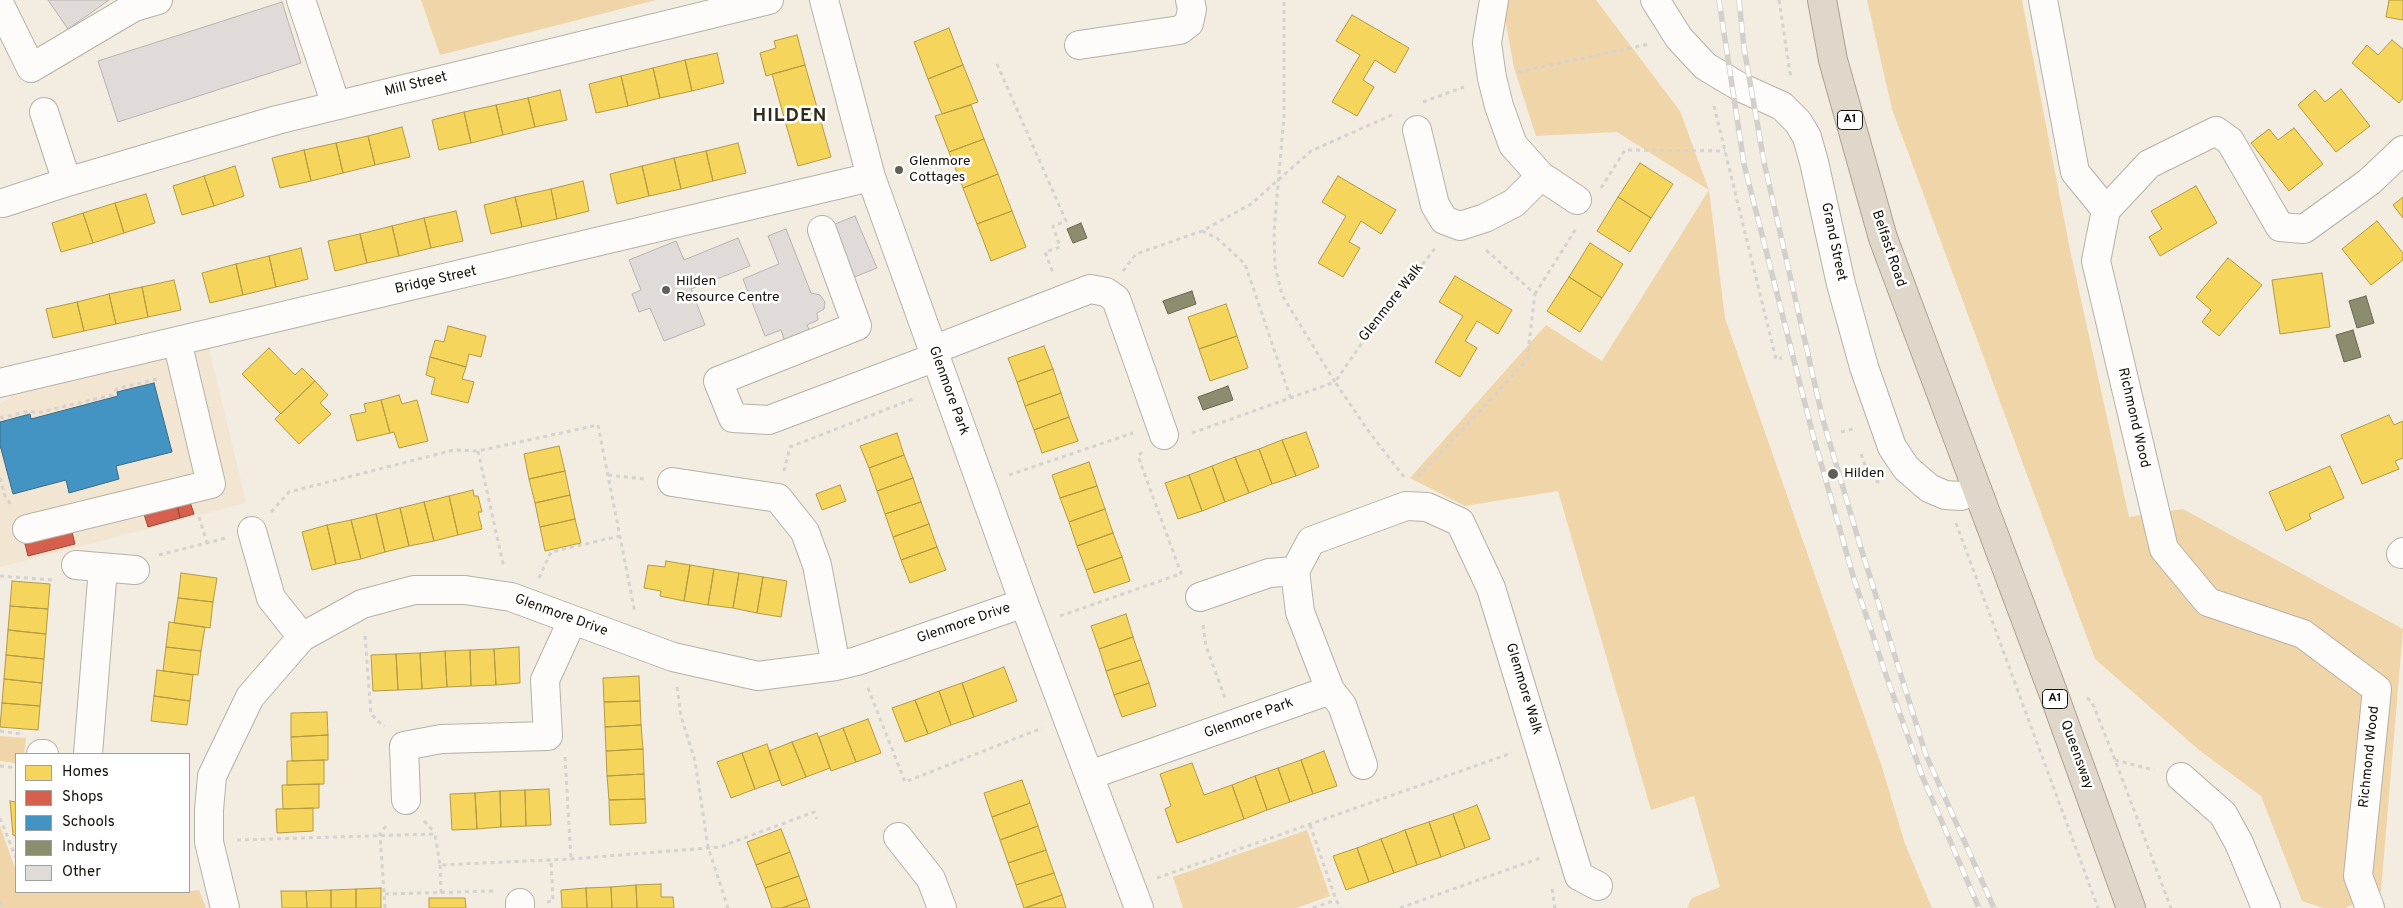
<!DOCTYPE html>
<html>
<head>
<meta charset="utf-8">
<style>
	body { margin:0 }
	#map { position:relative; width:2403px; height:908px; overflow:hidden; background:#f3ece0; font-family:Overpass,sans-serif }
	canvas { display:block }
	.legend { position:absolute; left:15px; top:753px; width:175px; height:140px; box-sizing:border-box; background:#fff; border:1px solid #a2a09d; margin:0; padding:6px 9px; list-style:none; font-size:15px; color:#16110a }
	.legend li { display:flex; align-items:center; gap:10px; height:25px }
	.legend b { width:25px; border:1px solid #a2a09d }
</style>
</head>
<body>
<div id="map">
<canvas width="2403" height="908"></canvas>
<ul class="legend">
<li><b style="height:14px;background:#f6d55c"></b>Homes</li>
<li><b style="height:14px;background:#d6604d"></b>Shops</li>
<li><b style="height:14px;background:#4393c3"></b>Schools</li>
<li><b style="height:14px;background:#8c8c6e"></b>Industry</li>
<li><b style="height:14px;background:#e0dad9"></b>Other</li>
</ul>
</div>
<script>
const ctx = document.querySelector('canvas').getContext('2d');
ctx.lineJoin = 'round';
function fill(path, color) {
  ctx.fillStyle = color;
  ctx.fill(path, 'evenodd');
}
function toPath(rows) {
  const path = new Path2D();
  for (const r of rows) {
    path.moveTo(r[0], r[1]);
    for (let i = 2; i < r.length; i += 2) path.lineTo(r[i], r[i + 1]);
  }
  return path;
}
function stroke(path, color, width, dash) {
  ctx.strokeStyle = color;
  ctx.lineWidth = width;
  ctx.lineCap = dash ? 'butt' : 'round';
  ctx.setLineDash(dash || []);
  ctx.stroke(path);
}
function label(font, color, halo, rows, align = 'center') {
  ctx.font = font + ' Overpass,sans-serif';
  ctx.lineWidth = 5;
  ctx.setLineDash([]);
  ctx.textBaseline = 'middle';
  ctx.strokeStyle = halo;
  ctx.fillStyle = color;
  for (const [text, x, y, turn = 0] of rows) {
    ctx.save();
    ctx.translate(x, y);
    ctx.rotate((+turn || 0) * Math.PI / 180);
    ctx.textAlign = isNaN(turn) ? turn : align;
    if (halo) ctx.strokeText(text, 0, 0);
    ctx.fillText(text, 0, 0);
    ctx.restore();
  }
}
fill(toPath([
	[209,348,246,503,0,567,0,404,13,395]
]), '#f2e5d1');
fill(toPath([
	[421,0,656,0,440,55],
	[1506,0,1596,0,1680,111,1709,190,1725,318,1882,767,1905,844,1932,908,1687,908,1692,898,1720,887,1694,796,1651,810,1558,491,1465,506,1410,478,1546,325,1602,361,1709,190,1617,132,1536,136,1514,68,1504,12],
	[1867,0,2022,0,2070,250,2129,517,2183,509,2403,629,2381,891,2345,908,2323,908,2302,901,2261,796,2199,750,2095,659,1892,109],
	[0,736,26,738,24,754,16,754,16,763,0,761],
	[0,826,16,871,16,892,182,892,199,890,206,908,0,908],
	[1307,830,1330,896,1296,908,1183,908,1173,877]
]), '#f0d5a9');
const homes = toPath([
	[2389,0,2403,0,2403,20,2386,17,2389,0],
	[1352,15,1409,48,1395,73,1375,60,1363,80,1374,87,1357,116,1332,102,1360,55,1336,41,1352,15],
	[949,28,963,65,928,79,914,42,949,28],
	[797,35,805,65,766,76,760,53,776,48,774,41,797,35],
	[2392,40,2403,49,2403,98,2399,103,2352,63,2367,45,2378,55,2392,40],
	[717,53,724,83,692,91,685,60,717,53],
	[685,60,692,91,660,98,653,68,685,60],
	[805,65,818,111,785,121,772,74,805,65],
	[963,65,978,102,942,114,928,79,963,65],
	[653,68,660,98,628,106,621,76,653,68],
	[621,76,628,106,596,113,589,84,621,76],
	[2341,89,2370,126,2336,152,2298,105,2315,90,2325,102,2341,89],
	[560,90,567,120,535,127,528,98,560,90],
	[528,98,535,127,503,135,496,105,528,98],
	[496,105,503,135,471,143,464,112,496,105],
	[971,105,984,139,949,152,935,116,971,105],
	[818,111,831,157,798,166,785,121,818,111],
	[464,112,471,143,439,150,432,120,464,112],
	[402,127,410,157,375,165,368,136,402,127],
	[2294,128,2323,164,2289,191,2251,143,2269,129,2278,140,2294,128],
	[368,136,375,165,343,173,336,143,368,136],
	[984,139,998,174,963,188,949,152,984,139],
	[336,143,343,173,311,181,304,150,336,143],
	[738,143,746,173,713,181,706,151,738,143],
	[304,150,311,181,280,188,272,158,304,150],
	[706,151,713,181,681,189,674,158,706,151],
	[674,158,681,189,649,196,642,166,674,158],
	[1640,163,1673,184,1651,218,1618,197,1640,163],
	[235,166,244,196,214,206,204,176,235,166],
	[642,166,649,196,617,204,610,174,642,166],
	[998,174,1012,211,977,224,963,188,998,174],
	[204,176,214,206,182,215,173,186,204,176],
	[1338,176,1396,210,1381,234,1361,221,1349,242,1360,248,1343,277,1318,263,1346,216,1322,202,1338,176],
	[583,181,589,211,557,219,551,189,583,181],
	[2196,186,2217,223,2160,256,2149,237,2162,229,2151,211,2196,186],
	[551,189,557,219,522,227,515,197,551,189],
	[146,194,155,223,124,233,115,203,146,194],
	[515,197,522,227,491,234,484,205,515,197],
	[1618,197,1651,218,1630,252,1597,231,1618,197],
	[2403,197,2403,218,2393,205,2403,197],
	[115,203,124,233,93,243,83,213,115,203],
	[456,211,463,241,431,248,424,218,456,211],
	[1012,211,1026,247,991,261,977,224,1012,211],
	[83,213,93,243,61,252,52,223,83,213],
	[424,218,431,248,399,256,392,226,424,218],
	[2377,221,2403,253,2403,260,2371,285,2342,249,2377,221],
	[392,226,399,256,367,263,360,234,392,226],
	[360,234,367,263,335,271,328,241,360,234],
	[1590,243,1623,264,1602,298,1569,277,1590,243],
	[301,248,308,279,276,287,269,256,301,248],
	[269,256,276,287,243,295,236,264,269,256],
	[2228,258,2262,285,2219,336,2202,322,2211,310,2196,297,2228,258],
	[236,264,243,295,210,303,202,273,236,264],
	[2322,273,2330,327,2280,334,2272,280,2322,273],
	[1455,276,1512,310,1498,334,1477,321,1465,341,1477,348,1460,377,1435,362,1463,316,1439,302,1455,276],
	[1569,277,1602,298,1580,332,1547,311,1569,277],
	[174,280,181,310,148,317,142,287,174,280],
	[142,287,148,317,116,324,109,294,142,287],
	[109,294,116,324,84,331,77,302,109,294],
	[77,302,84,331,53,338,46,309,77,302],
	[1226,304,1237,336,1199,349,1188,317,1226,304],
	[448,326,486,336,481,357,469,354,466,367,430,357,435,340,444,342,448,326],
	[1237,336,1248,368,1210,381,1199,349,1237,336],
	[1044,346,1053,369,1017,382,1008,358,1044,346],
	[269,348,295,375,302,368,315,381,281,414,242,374,269,348],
	[430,357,466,367,462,379,474,382,468,403,431,394,435,378,426,375,430,357],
	[1053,369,1061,393,1025,406,1017,382,1053,369],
	[315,381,328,395,320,403,331,414,299,444,275,419,315,381],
	[1061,393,1069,417,1034,430,1025,406,1061,393],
	[399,395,402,404,417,400,428,441,399,448,394,432,390,433,381,400,399,395],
	[381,400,390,433,357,441,350,415,366,412,364,404,381,400],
	[2389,415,2394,425,2403,421,2403,458,2395,461,2399,469,2362,484,2341,435,2389,415],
	[1069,417,1078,441,1042,453,1034,430,1069,417],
	[1306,432,1319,467,1296,476,1282,440,1306,432],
	[897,433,904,455,869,468,860,446,897,433],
	[1282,440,1296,476,1272,484,1259,449,1282,440],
	[559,446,565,471,529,479,524,454,559,446],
	[1259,449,1272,484,1249,493,1235,457,1259,449],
	[904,455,913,478,877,491,869,468,904,455],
	[1235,457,1249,493,1225,502,1212,466,1235,457],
	[1089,462,1097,486,1060,498,1052,475,1089,462],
	[1212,466,1225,502,1202,511,1189,475,1212,466],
	[2330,466,2344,498,2309,514,2311,519,2286,531,2269,492,2330,466],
	[565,471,570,495,535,503,529,479,565,471],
	[1189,475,1202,511,1178,519,1165,483,1189,475],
	[913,478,921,502,885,514,877,491,913,478],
	[840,485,846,501,822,510,816,494,840,485],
	[1097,486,1105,509,1069,522,1060,498,1097,486],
	[473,490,474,496,478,496,482,512,478,512,482,529,458,535,449,496,473,490],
	[570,495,575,519,540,527,535,503,570,495],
	[449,496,458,535,434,541,424,502,449,496],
	[424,502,434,541,409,546,400,508,424,502],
	[921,502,929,524,893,537,885,514,921,502],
	[400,508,409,546,385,552,376,514,400,508],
	[1105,509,1113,533,1077,546,1069,522,1105,509],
	[376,514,385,552,361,559,351,520,376,514],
	[575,519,581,543,545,551,540,527,575,519],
	[351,520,361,559,336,564,327,525,351,520],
	[929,524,937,547,901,560,893,537,929,524],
	[327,525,336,564,312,570,302,532,327,525],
	[1113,533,1122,557,1086,570,1077,546,1113,533],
	[937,547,946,570,910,583,901,560,937,547],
	[1122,557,1130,581,1094,593,1086,570,1122,557],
	[666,561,690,565,684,601,660,596,661,591,644,588,648,565,665,567,666,561],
	[690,565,714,569,708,605,684,601,690,565],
	[714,569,739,573,733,608,708,605,714,569],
	[181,573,217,578,213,602,178,598,181,573],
	[739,573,763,577,757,613,733,608,739,573],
	[763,577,787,581,781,617,757,613,763,577],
	[12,581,50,584,48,609,10,606,12,581],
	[178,598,213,602,210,628,174,623,178,598],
	[10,606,48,609,46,634,8,630,10,606],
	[1126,614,1133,637,1099,649,1091,626,1126,614],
	[169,622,205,627,201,651,166,647,169,622],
	[8,630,46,634,44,659,6,655,8,630],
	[1133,637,1141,660,1106,671,1099,649,1133,637],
	[166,647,201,651,198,675,163,671,166,647],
	[519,647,520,683,496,685,494,649,519,647],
	[494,649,496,685,471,686,470,650,494,649],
	[470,650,471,686,447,687,445,651,470,650],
	[445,651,447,687,422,689,420,653,445,651],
	[420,653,422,689,398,690,396,654,420,653],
	[396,654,398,690,373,691,371,655,396,654],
	[6,655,44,659,42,683,4,679,6,655],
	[1141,660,1149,683,1114,695,1106,671,1141,660],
	[1004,667,1017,701,974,717,962,683,1004,667],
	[157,670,193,675,190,701,154,696,157,670],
	[639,676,640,701,604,702,603,678,639,676],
	[4,679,42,683,40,706,2,703,4,679],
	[962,683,974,717,951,725,939,691,962,683],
	[1149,683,1156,706,1122,717,1114,695,1149,683],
	[939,691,951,725,928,734,915,700,939,691],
	[154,696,190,701,187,725,151,721,154,696],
	[915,700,928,734,905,742,892,708,915,700],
	[640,701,641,725,605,727,604,702,640,701],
	[2,703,40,706,38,730,0,727,2,703],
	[327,712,328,735,291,737,291,713,327,712],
	[868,719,881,753,856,762,843,728,868,719],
	[641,725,643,749,606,751,605,727,641,725],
	[843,728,856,762,831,771,819,737,843,728],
	[817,733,830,768,806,777,792,742,817,733],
	[328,735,328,760,292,761,291,737,328,735],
	[792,742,806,777,782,786,769,751,792,742],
	[767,744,780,780,755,789,742,753,767,744],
	[643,749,644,774,607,776,606,751,643,749],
	[1324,751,1337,786,1313,794,1301,760,1324,751],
	[742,753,755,789,731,798,717,762,742,753],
	[324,760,324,784,287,785,287,761,324,760],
	[1301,760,1313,794,1290,802,1278,768,1301,760],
	[1192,763,1204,795,1232,785,1244,819,1177,843,1165,809,1171,806,1160,774,1192,763],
	[1278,768,1290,802,1267,810,1255,776,1278,768],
	[644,774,645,799,609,800,607,776,644,774],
	[1255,776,1267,810,1244,819,1232,785,1255,776],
	[1022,780,1030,803,992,817,984,793,1022,780],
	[319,784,319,808,283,809,282,785,319,784],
	[549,789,551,825,526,826,525,790,549,789],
	[525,790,526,826,501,827,500,791,525,790],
	[500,791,501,827,477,829,475,793,500,791],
	[475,793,477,829,452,830,450,794,475,793],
	[645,799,646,823,610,825,609,800,645,799],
	[10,801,16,802,16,836,13,835,10,801],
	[1030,803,1038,826,1000,840,992,817,1030,803],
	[1477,805,1490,839,1465,848,1453,814,1477,805],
	[313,808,313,831,277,833,276,809,313,808],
	[1453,814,1465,848,1441,857,1429,822,1453,814],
	[1429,822,1441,857,1417,865,1405,830,1429,822],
	[1038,826,1046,850,1008,863,1000,840,1038,826],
	[781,829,790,852,756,865,747,842,781,829],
	[1405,830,1417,865,1394,873,1381,839,1405,830],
	[1381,839,1394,873,1369,882,1357,848,1381,839],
	[1357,848,1369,882,1346,890,1333,856,1357,848],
	[1046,850,1054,873,1016,885,1008,863,1046,850],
	[790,852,799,876,765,888,756,865,790,852],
	[1054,873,1062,895,1024,908,1016,885,1054,873],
	[799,876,807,899,782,908,772,908,765,888,799,876],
	[661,884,661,897,673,897,674,908,637,908,636,885,661,884],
	[636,885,637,908,612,908,611,887,636,885],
	[611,887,612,908,587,908,586,888,611,887],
	[381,888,381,908,356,908,356,889,381,888],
	[586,888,587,908,562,908,561,890,586,888],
	[356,889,356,908,331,908,331,890,356,889],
	[331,890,331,908,307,908,306,891,331,890],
	[281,891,306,891,307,908,282,908,281,891],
	[1062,895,1066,908,1026,908,1062,895],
	[429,898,465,898,466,908,429,908,429,898],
	[807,899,810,908,782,908,807,899]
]);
fill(homes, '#f6d55c');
stroke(homes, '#b39a43', 1);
const shops = toPath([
	[190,502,194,514,180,518,177,505,190,502],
	[177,505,180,518,148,527,144,514,177,505],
	[72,532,75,544,28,556,25,544,72,532]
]);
fill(shops, '#d6604d');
stroke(shops, '#9c4839', 1);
const schools = toPath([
	[154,383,172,452,116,466,119,479,69,493,66,480,13,494,0,445,0,422,30,414,31,419,118,396,117,392,154,383]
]);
fill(schools, '#4393c3');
stroke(schools, '#366c8c', 1);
const industry = toPath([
	[1081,223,1087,238,1073,243,1067,229,1081,223],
	[1192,291,1196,304,1168,314,1163,301,1192,291],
	[2366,296,2374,323,2357,328,2349,301,2366,296],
	[2353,330,2361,357,2344,362,2336,335,2353,330],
	[1228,386,1233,400,1203,410,1198,397,1228,386]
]);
fill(industry, '#8c8c6e');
stroke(industry, '#696750', 1);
const building = toPath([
	[48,0,109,0,68,29,48,0],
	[282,2,301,63,118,122,98,61,282,2],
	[855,216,877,268,852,278,830,226,855,216],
	[786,229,811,293,820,295,825,302,824,309,817,313,818,320,807,325,810,332,785,342,781,330,765,336,743,279,779,264,768,236,786,229],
	[738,238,750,266,691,289,705,325,664,341,650,308,639,312,632,294,641,290,629,260,676,241,684,260,738,238]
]);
fill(building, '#e0dad9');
stroke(building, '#b8b2b1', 1);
const minor = toPath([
	[301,0,336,105],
	[824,0,871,177,1024,603,1139,908],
	[1494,0,1487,43,1492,78,1499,106,1513,145,1541,176,1577,200],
	[1655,0,1679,38,1705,66,1740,87,1782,106,1798,122,1807,137,1814,162,1841,284,1864,367,1892,447,1906,468,1929,488,1945,495,1961,496,1977,490],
	[2043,0,2075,172,2106,210],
	[0,5,31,68,134,7,158,0],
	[1079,45,1180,30,1189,23,1192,9,1190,0],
	[44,112,67,182],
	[1417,130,1435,205,1444,220,1460,226,1485,218,1514,203,1541,176],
	[3,203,67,182,277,120,769,0],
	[822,230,857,326,718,381,733,418,769,420,936,357],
	[933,350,1090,289,1106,292,1116,299,1164,435],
	[0,383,871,177],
	[672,482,778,498,805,532,817,565,836,666],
	[27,529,211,484,177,341],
	[252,531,271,598,302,637],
	[2401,554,2403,552],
	[76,565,135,570],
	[1200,597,1269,573,1295,571],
	[41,754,44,754],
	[88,754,103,568],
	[1363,765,1342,705,1330,690,1300,612,1295,571,1311,541,1406,506,1427,507,1460,522,1491,588,1579,876,1598,886],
	[1090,775,1330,690],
	[2181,777,2223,814,2239,843,2266,908],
	[406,800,404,746,441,739,548,736,545,680,572,621],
	[898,837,931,879,942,908],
	[520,903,520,908],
	[225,908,209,842,209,810,212,776,250,697,302,637,362,604,414,590,465,590,511,597,673,657,758,676,836,666,857,661,1024,603],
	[2370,908,2358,876,2377,689,2303,634,2208,602,2164,549,2096,261,2106,210,2149,164,2216,131,2230,141,2280,227,2304,229,2369,182,2403,150]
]);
const highway = toPath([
	[1822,0,1833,60,1883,238,2054,695,2131,908]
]);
stroke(minor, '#b6b1a7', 30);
stroke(highway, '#aca190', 30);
stroke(toPath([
	[1779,0,1791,79],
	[997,64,1066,221,1053,226,1060,247,1045,252,1053,273],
	[1518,72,1649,44],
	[1423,102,1464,87],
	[1714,106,1776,359,1782,358],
	[1601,188,1625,150,1725,151],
	[1202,231,1217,238,1245,264,1291,399],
	[1123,271,1136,254,1202,231,1251,204,1311,151,1392,115],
	[1535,294,1577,227],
	[0,418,29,411,37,413,112,395,117,389,157,379],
	[1841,432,1853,429,1854,432],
	[1192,433,1335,382,1282,295,1275,266,1274,232,1284,116,1284,0],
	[478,451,504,568],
	[1142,452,1138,456,1182,576],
	[1861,454,1869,476,1874,481,1880,482],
	[784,471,790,447,913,399],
	[608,475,644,479],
	[1009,475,1133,433],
	[1404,477,1367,429,1335,382,1364,340,1436,247],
	[1418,477,1527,360,1535,294,1485,249],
	[0,478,5,496,11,505],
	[271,512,289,492,454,450,478,451,598,425,635,613],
	[199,517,207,543],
	[1956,523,2098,908],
	[159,555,226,538],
	[0,576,53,580],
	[539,578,551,552,620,536],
	[1060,616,1180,574],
	[1203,625,1206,646,1225,698],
	[365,636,371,714,384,727],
	[677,687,681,716,695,761,708,847,728,908],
	[868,688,905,782,1042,728],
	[2087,698,2092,702,2115,760,2171,908],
	[0,731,21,734],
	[565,757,571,859],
	[2115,760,2154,770],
	[0,766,16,768],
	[0,818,16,858],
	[424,821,435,833],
	[1310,825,1336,900,1341,908],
	[237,840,435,834,440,865,571,859,720,847,814,812,817,819],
	[440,865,441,893],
	[1157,878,1512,753],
	[1552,889,1555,908],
	[385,894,494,891],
	[0,901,3,908],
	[547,902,553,901,551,860],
	[385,908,380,834,388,823],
	[1313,908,1336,900],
	[1400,908,1543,857]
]), '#d5d2cf', 3, [4, 4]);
stroke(minor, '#fdfcfa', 28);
stroke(highway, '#ded7ca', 28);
const rail = toPath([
	[1719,0,1744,164,1813,435,1854,579,1888,681,1923,778,1979,908],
	[1739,0,1744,48,1764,162,1823,420,1860,545,1926,755,1994,908]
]);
stroke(rail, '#d3d0cc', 5.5);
stroke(rail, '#fff', 4, [11]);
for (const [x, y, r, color] of [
	[899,170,5,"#635e55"],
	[666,290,5,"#635e55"],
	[1833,474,6,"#635e55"]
]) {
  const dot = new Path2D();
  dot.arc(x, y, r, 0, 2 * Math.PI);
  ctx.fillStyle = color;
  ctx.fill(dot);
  stroke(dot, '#fff', 2);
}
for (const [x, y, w] of [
	[1850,120,25],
	[2055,699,25]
]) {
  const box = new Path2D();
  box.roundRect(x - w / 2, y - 9.5, w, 19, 4);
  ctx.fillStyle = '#fff';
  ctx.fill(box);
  stroke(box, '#16110a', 1);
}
label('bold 12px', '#16110a', null, [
	["A1",1850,120],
	["A1",2055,699]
]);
label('14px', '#16110a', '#fff', [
	["Mill Street",416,85,-14],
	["Grand Street",1833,242,78],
	["Belfast Road",1888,249,71],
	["Bridge Street",436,281,-13],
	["Glenmore Walk",1392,303,-52],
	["Glenmore Park",948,391,70],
	["Richmond Wood",2133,418,77],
	["Glenmore Drive",561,616,20],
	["Glenmore Drive",964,624,-19],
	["Glenmore Walk",1523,689,73],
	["Glenmore Park",1249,719,-20],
	["Queensway",2076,755,70],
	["Richmond Wood",2370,757,-84]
]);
label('14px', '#16110a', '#fff', [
	["Glenmore",909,162],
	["Cottages",909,178],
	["Hilden",676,282],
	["Resource Centre",676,298],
	["Hilden",1844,474]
], 'left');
ctx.letterSpacing = '1px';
label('bold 19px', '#332918', '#fff', [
	["HILDEN",790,117]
]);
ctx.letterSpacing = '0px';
</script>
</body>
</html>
